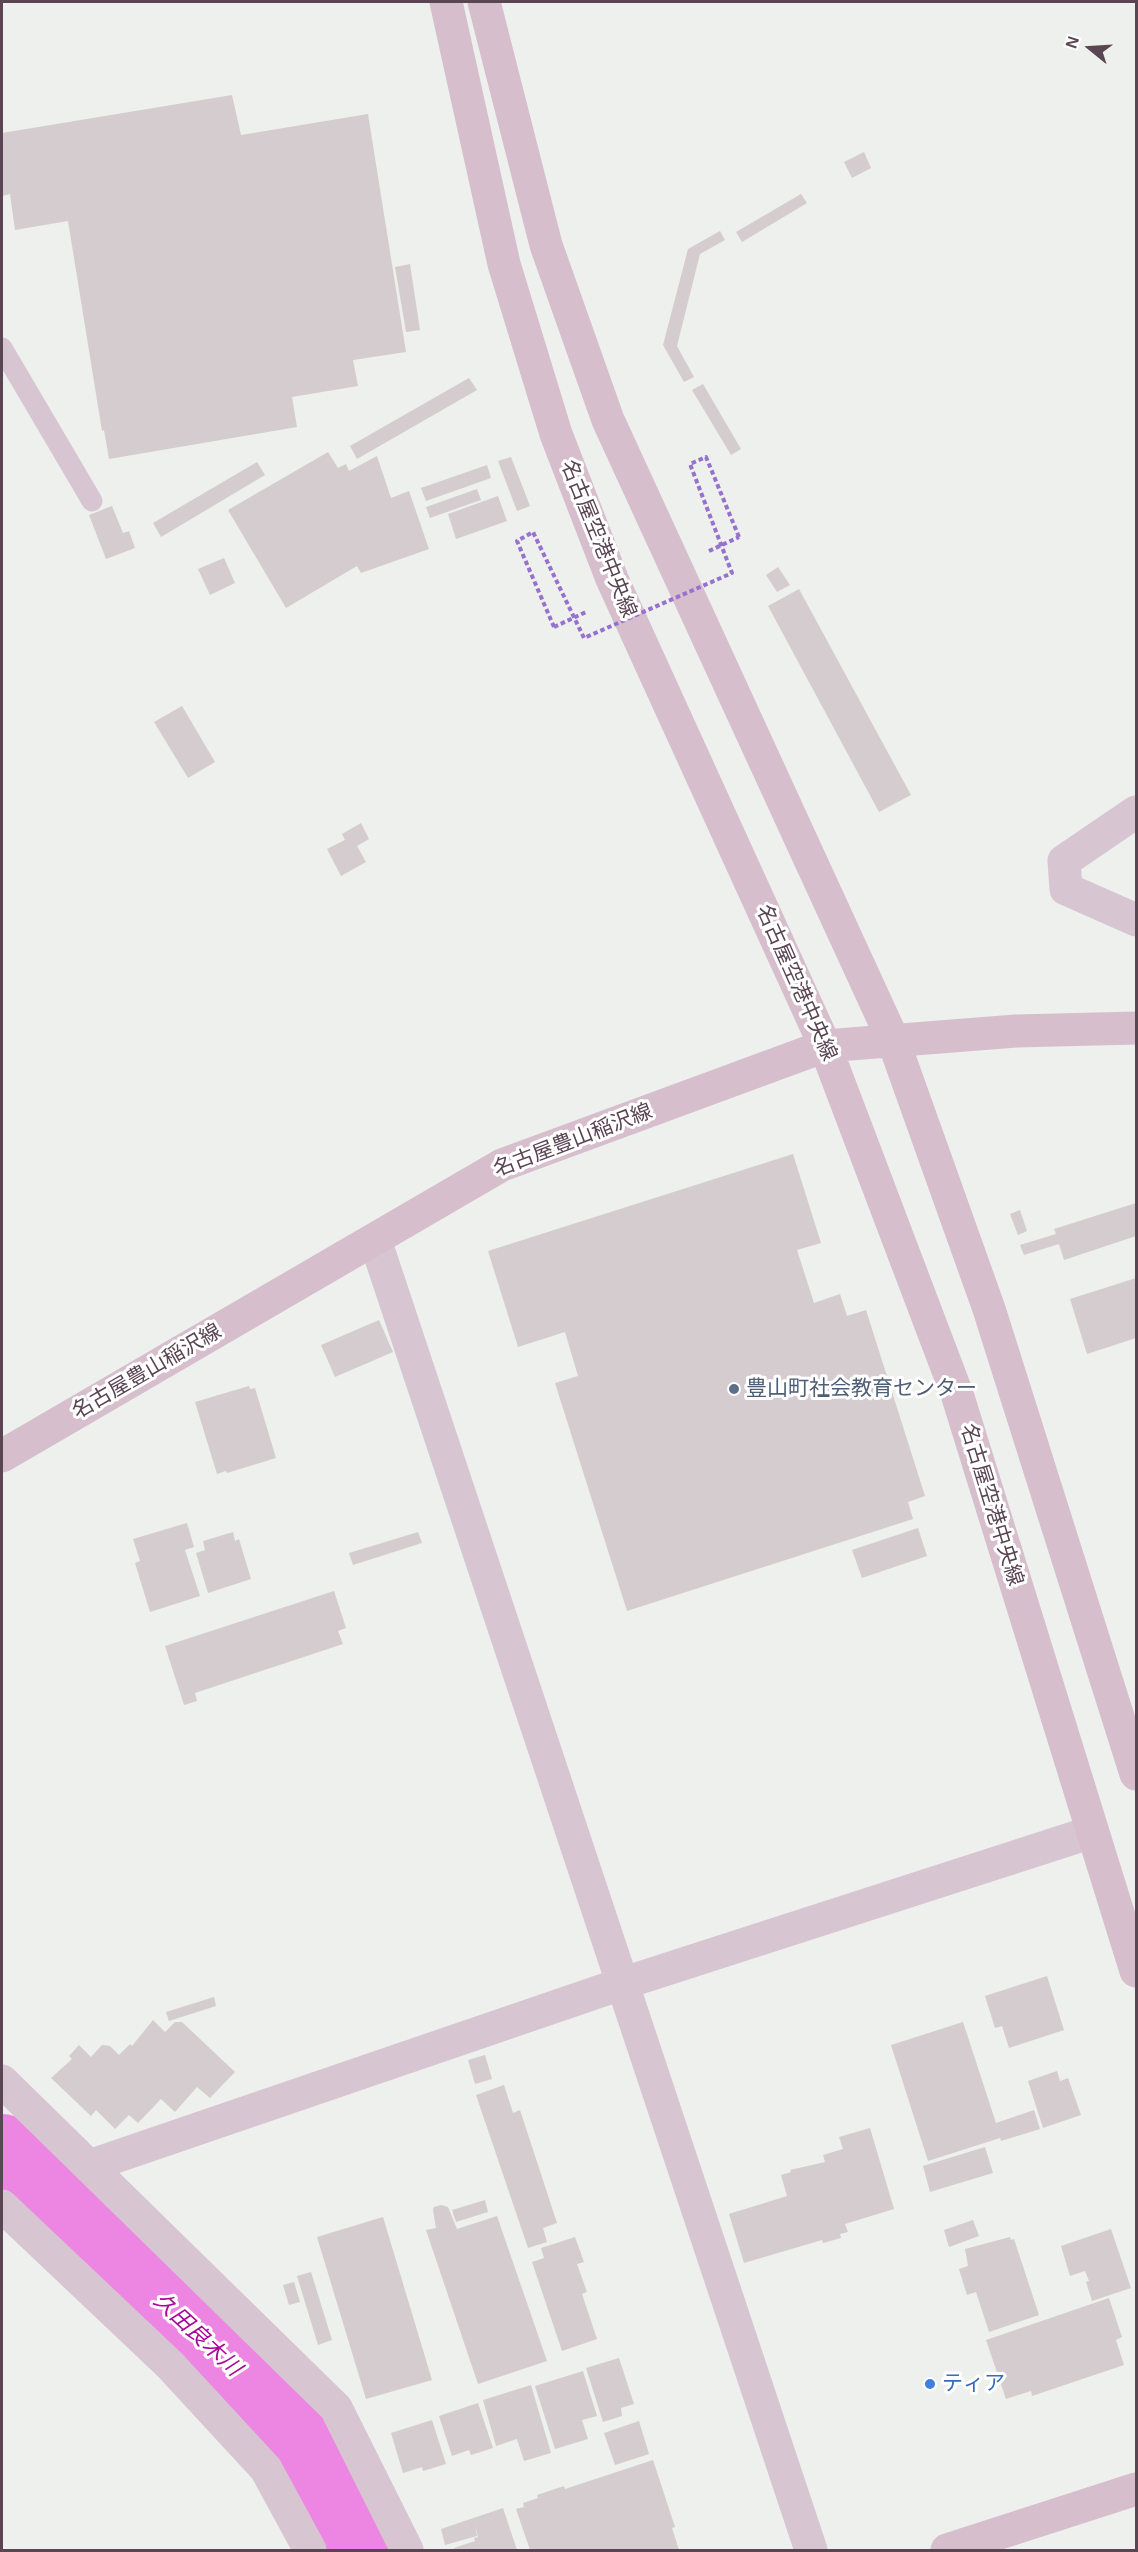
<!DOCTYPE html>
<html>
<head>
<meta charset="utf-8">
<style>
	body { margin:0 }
	#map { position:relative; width:1138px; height:2552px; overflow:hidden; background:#edf0ec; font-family:Helvetica,sans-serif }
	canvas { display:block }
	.frame { position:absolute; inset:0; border:3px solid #5a4552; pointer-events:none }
	.north { position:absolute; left:1060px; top:18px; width:60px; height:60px; -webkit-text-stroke:4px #fff; paint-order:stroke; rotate:288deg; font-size:16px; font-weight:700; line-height:24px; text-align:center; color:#5a4552 }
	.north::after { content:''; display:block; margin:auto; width:21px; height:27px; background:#5a4552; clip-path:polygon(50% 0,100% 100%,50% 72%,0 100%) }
</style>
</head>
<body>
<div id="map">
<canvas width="1138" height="2552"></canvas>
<div class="frame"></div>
<div class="north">N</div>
</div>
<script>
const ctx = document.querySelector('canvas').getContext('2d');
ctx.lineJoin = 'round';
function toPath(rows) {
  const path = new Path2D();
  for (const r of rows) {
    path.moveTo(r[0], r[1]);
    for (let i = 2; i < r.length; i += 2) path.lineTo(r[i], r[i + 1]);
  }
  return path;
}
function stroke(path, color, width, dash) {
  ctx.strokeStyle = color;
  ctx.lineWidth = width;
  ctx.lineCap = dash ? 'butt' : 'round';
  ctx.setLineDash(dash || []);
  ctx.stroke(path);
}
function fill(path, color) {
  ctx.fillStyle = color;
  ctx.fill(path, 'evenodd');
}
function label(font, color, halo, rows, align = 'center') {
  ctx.font = font + ' Helvetica,"Noto Sans JP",sans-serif';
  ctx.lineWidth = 6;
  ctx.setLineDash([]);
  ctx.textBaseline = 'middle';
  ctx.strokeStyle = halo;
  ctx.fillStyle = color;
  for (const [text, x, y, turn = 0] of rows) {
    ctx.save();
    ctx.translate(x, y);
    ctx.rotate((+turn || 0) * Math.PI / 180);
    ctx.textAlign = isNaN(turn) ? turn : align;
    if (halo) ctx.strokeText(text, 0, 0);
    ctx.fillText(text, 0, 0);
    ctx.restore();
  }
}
stroke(toPath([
	[2,2150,257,2391,298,2444,354,2550]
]), '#ed85e2', 72);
fill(toPath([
	[232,95,241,135,368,114,406,352,353,360,358,386,292,397,297,427,109,459,104,430,102,431,68,221,15,230,10,194,2,196,2,133],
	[864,152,871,168,852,178,844,162],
	[801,194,807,203,742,242,736,232],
	[720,231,725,240,700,254,677,346,694,377,684,382,663,345,688,249],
	[410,264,420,330,406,332,395,267],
	[469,378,477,390,357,459,350,446],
	[703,384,741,449,731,455,692,390],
	[328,452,338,468,346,464,349,471,377,456,391,498,409,491,429,549,361,573,357,566,286,608,228,510],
	[511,457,530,506,517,511,498,461],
	[257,462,265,475,161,537,153,523],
	[487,465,491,478,426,501,421,488],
	[477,489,481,500,430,518,426,507],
	[498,496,507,521,456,539,448,514],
	[112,506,123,533,129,531,135,548,106,559,89,515],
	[224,558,235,583,210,595,198,569],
	[778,567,790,585,777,592,766,575],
	[799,589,911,795,879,812,768,606],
	[182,706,215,762,188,778,154,722],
	[361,823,369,839,357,846,366,862,341,876,327,849,345,840,342,834],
	[793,1154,821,1243,797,1250,814,1303,840,1294,847,1316,866,1310,925,1496,908,1502,913,1519,627,1611,555,1383,578,1376,565,1332,518,1347,488,1251],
	[1136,1203,1136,1236,1064,1260,1059,1244,1024,1255,1020,1245,1056,1234,1054,1229],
	[1020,1210,1027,1231,1018,1235,1010,1214],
	[1136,1278,1136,1338,1087,1354,1070,1299],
	[379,1320,393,1352,335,1377,321,1345],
	[249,1386,250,1389,255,1388,276,1458,227,1473,226,1471,217,1474,195,1402],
	[187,1523,194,1547,185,1550,200,1596,150,1612,135,1563,140,1561,133,1539],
	[918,1528,927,1556,862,1578,852,1550],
	[233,1532,235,1541,239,1539,251,1579,208,1593,196,1553,205,1550,203,1541],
	[418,1532,422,1543,353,1565,349,1553],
	[334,1591,346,1628,338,1631,343,1644,195,1693,197,1701,184,1705,165,1646],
	[1047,1976,1064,2030,1009,2048,1002,2026,995,2028,985,1996],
	[214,1997,216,2006,169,2021,166,2012],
	[153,2020,165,2032,175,2022,182,2022,235,2072,210,2098,197,2087,175,2112,161,2099,138,2123,129,2115,115,2129,96,2110,91,2116,51,2078,72,2059,69,2056,79,2045,91,2057,102,2045,110,2046,119,2055,130,2044,132,2046],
	[963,2022,996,2123,1034,2110,1040,2129,1001,2141,1000,2138,928,2161,891,2045],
	[485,2055,492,2079,475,2084,468,2060],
	[1057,2071,1060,2081,1068,2078,1081,2115,1043,2128,1028,2081],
	[504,2085,513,2113,520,2110,557,2223,543,2228,547,2242,528,2248,476,2095],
	[870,2128,894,2209,845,2224,848,2232,840,2234,841,2238,823,2243,822,2240,744,2263,729,2214,787,2196,781,2175,791,2172,790,2170,825,2162,823,2155,843,2149,839,2137],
	[985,2147,993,2173,930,2192,923,2166],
	[485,2200,488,2212,456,2222,452,2210],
	[441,2205,448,2207,457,2229,497,2216,547,2361,478,2384,426,2230,436,2228,433,2210,434,2207],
	[383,2217,432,2380,366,2399,317,2237],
	[973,2220,979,2236,949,2247,944,2230],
	[1111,2229,1131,2288,1092,2301,1086,2282,1089,2281,1085,2271,1070,2276,1061,2246],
	[575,2237,584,2262,577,2264,587,2292,582,2294,597,2339,562,2351,532,2262,544,2258,541,2248],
	[1010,2237,1011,2240,1014,2239,1039,2315,989,2332,976,2292,967,2295,959,2269,968,2266,965,2249],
	[311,2272,332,2340,318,2345,297,2276],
	[294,2282,300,2302,289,2305,283,2285],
	[1109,2298,1122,2337,1116,2340,1124,2365,1032,2396,1031,2391,1006,2399,986,2340],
	[619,2358,634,2404,621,2408,622,2416,603,2422,586,2368],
	[583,2371,597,2416,582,2420,588,2439,555,2449,535,2386],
	[531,2385,551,2453,524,2461,517,2439,496,2446,483,2400],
	[478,2403,493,2448,471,2455,469,2450,452,2456,439,2416],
	[432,2420,446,2464,423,2471,422,2467,403,2473,391,2433],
	[639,2421,649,2454,615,2465,604,2433],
	[653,2460,675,2527,672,2528,679,2550,530,2550,516,2509,524,2507,523,2503,538,2498,537,2495,564,2486,565,2489],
	[503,2508,517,2550,455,2550,454,2548,475,2541,474,2538,478,2537,475,2525,477,2536,445,2545,441,2529]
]), '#d5cccf');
stroke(toPath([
	[709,551,739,537],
	[554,627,586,612]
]), '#9671cd', 4, [4.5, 3]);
stroke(toPath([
	[2,348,92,501]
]), '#d7c5d1', 21);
stroke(toPath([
	[1136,812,1064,861,1066,889,1136,920],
	[375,1240,811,2550],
	[2,2081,336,2408,407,2550],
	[89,2166,624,1983,1092,1832],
	[2,2206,170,2365,266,2469,310,2550]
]), '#d7c5d1', 33);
stroke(toPath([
	[446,2,504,264,556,434,612,579,825,1046,957,1394,1136,1971],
	[484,2,546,245,608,420,893,1040,989,1309,1136,1774],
	[2,1456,502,1165,825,1046,1016,1031,1136,1028],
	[947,2550,1136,2489]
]), '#d6becd', 33);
stroke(toPath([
	[554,627,517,541,533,532,584,638,732,573,690,464,706,457,739,537]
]), '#9671cd', 4, [4.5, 3]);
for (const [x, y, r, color] of [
	[734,1389,6,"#5c6f8a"],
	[930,2384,6,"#3f7fe0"]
]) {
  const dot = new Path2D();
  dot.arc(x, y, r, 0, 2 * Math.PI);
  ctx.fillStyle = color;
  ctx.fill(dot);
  stroke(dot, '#fff', 2);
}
label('21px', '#5a4552', '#fff', [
	["名古屋空港中央線",598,539,68],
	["名古屋空港中央線",796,983,66],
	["名古屋豊山稲沢線",573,1141,-21],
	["名古屋豊山稲沢線",147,1372,-30],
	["名古屋空港中央線",991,1505,73]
]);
label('21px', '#4e5e75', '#fff', [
	["豊山町社会教育センター",746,1389]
], 'left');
label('21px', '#366cbe', '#fff', [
	["ティア",942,2384]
], 'left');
label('italic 22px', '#a80998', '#fff', [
	["久田良木川",197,2335,43]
]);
</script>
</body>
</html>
